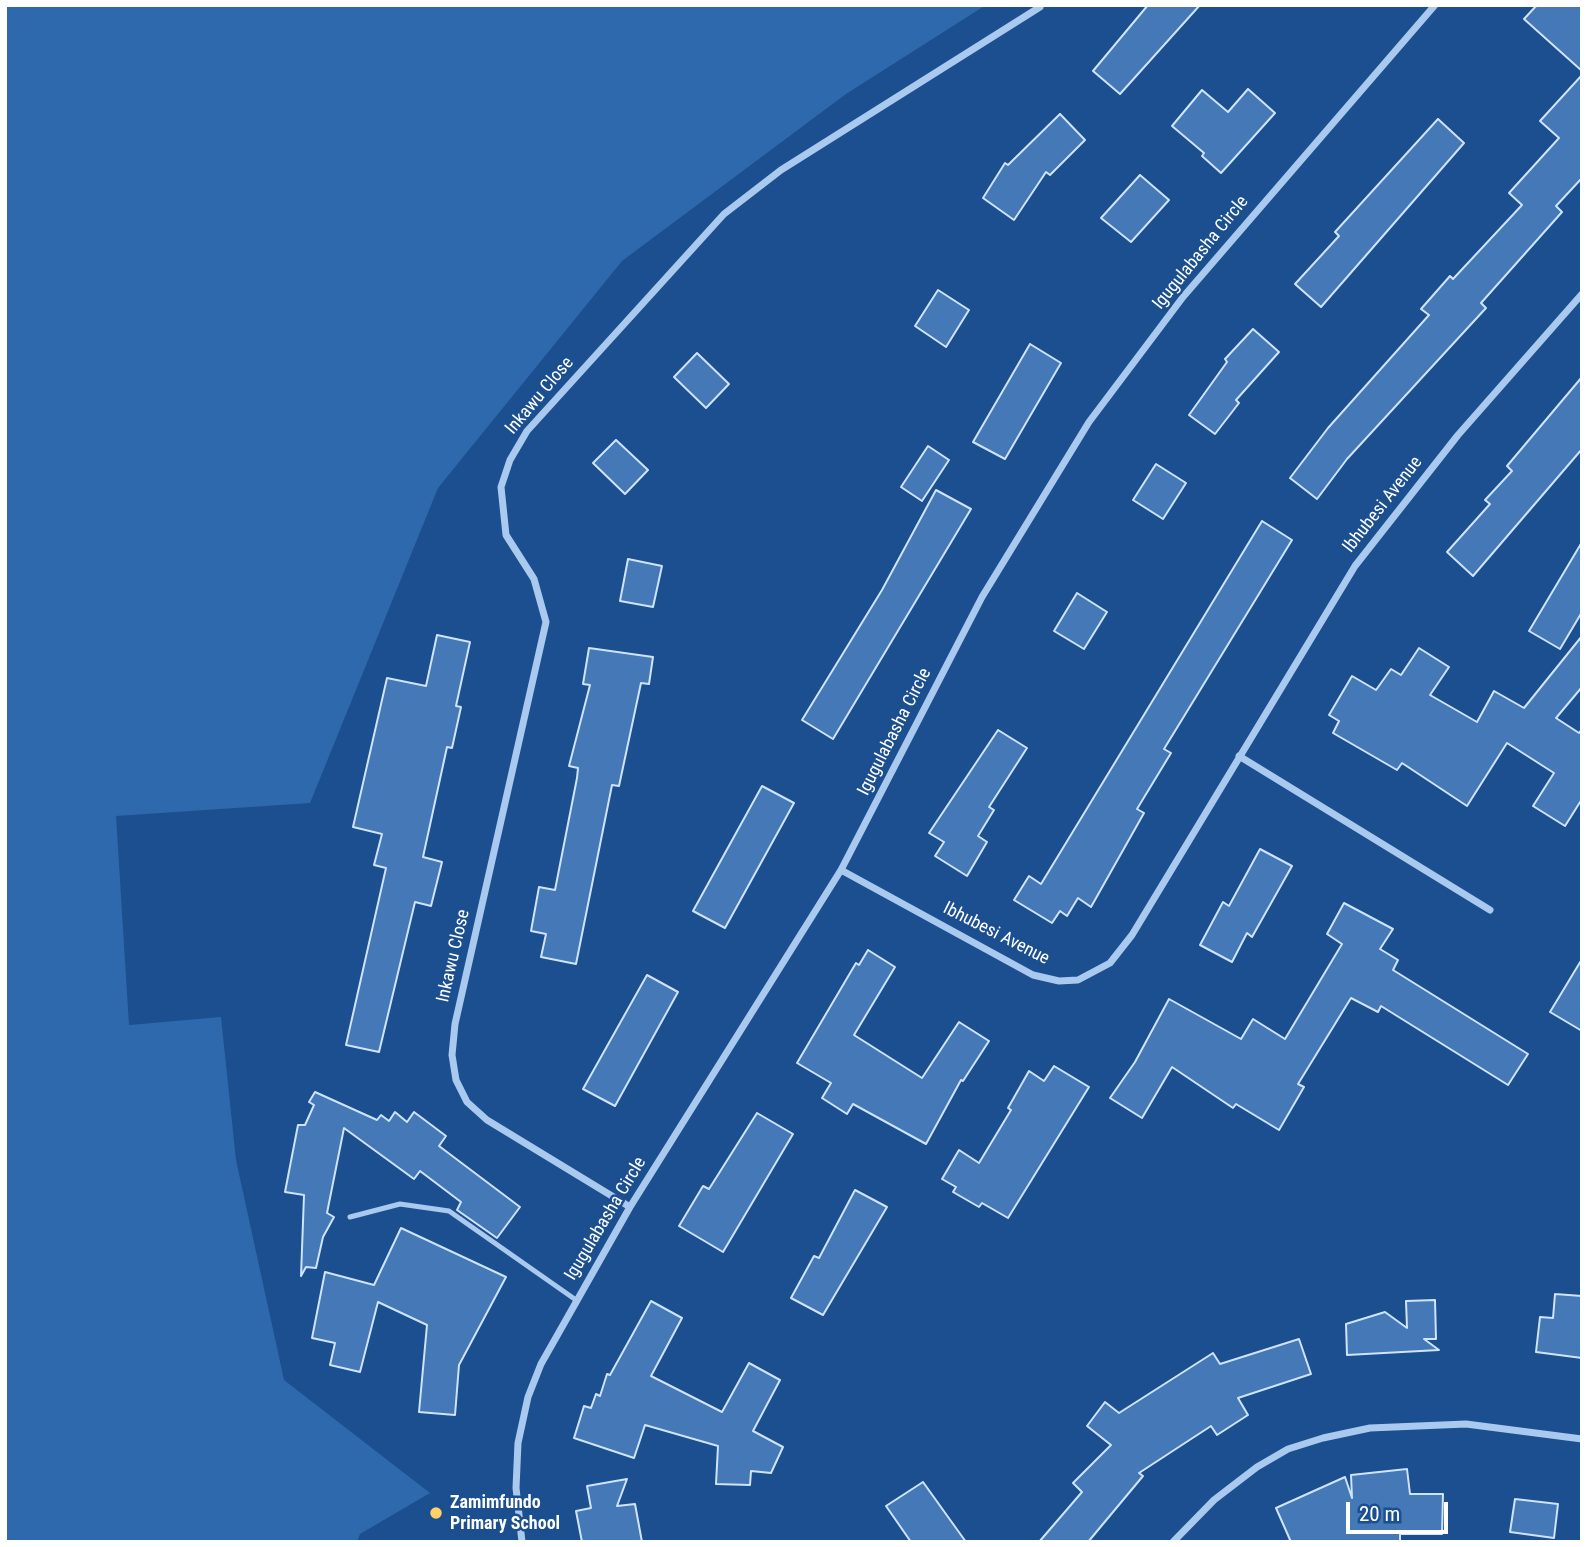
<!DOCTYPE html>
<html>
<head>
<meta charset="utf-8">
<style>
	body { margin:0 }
	#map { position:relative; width:1587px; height:1547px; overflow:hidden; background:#1b4f8f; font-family:"Roboto Condensed",sans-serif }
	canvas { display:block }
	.frame { position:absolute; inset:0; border:7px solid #fff; pointer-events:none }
	.scale { position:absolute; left:1346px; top:1502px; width:102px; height:32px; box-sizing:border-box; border:4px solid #fff; border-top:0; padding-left:9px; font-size:21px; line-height:24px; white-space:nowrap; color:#fff; -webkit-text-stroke:5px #1b4f8f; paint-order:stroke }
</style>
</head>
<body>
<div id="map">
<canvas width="1587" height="1547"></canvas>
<div class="frame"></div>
<div class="scale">20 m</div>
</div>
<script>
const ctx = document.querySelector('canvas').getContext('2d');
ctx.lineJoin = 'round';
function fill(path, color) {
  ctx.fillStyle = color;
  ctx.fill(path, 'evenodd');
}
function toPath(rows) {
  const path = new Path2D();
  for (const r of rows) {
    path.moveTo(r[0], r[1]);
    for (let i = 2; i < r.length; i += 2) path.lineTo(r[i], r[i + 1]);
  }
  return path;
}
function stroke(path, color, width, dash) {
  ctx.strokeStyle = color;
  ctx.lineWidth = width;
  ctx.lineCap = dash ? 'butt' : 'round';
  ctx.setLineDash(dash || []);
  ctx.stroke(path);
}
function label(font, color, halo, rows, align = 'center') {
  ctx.font = font + ' "Roboto Condensed",sans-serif';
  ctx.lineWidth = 5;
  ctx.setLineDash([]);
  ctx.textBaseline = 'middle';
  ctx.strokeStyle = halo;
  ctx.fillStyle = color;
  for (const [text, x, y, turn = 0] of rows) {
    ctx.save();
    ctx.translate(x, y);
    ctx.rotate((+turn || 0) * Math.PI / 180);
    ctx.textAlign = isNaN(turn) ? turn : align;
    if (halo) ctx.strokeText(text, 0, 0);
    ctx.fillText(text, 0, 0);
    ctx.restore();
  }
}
fill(toPath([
	[5,5,986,5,846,94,622,261,438,488,310,803,116,816,129,1025,221,1017,236,1160,284,1380,430,1493,360,1534,357,1542,5,1542]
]), '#2e69ad');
const building = toPath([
	[1148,5,1200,5,1120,94,1093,71,1148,5],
	[1537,5,1582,5,1582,71,1524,19,1537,5],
	[1582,75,1582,178,1556,206,1562,212,1481,303,1486,308,1347,459,1317,499,1290,478,1328,428,1429,315,1421,309,1450,276,1453,279,1522,205,1509,193,1559,138,1540,121,1582,75],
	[1248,89,1275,113,1221,173,1202,156,1204,153,1172,126,1202,90,1228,112,1248,89],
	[1060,114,1085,140,1050,175,1046,172,1014,220,983,198,1005,163,1008,165,1060,114],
	[1438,119,1464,143,1321,307,1295,284,1339,236,1335,232,1438,119],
	[1140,175,1169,200,1131,242,1101,218,1140,175],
	[938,290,969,310,946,347,915,326,938,290],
	[1253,329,1279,352,1236,400,1239,403,1215,434,1189,415,1227,362,1225,359,1253,329],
	[1030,344,1061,363,1005,459,973,442,1030,344],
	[697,353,729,384,706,408,674,377,697,353],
	[1582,377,1582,449,1473,576,1447,552,1490,504,1485,500,1512,471,1507,466,1582,377],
	[616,440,648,470,625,494,593,463,616,440],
	[928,446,949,460,922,501,901,487,928,446],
	[1156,464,1186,483,1163,519,1133,500,1156,464],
	[936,490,971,509,833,739,802,720,882,590,936,490],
	[1262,521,1292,540,1164,749,1171,753,1137,809,1144,813,1091,907,1078,898,1067,916,1060,911,1052,923,1014,900,1029,876,1041,884,1262,521],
	[1582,542,1582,612,1560,649,1529,631,1582,542],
	[628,559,662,566,653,607,620,601,628,559],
	[1077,593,1107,612,1084,649,1054,631,1077,593],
	[437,635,470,642,456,706,461,707,452,748,447,747,423,857,442,862,431,906,415,902,379,1052,346,1045,386,868,374,865,382,834,353,827,387,678,426,686,437,635],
	[1582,636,1582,687,1556,718,1579,733,1582,729,1582,799,1565,826,1533,806,1554,773,1507,743,1467,806,1402,763,1397,770,1333,733,1339,721,1329,715,1352,676,1376,690,1391,669,1401,675,1419,648,1449,667,1430,695,1477,722,1494,691,1524,708,1582,636],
	[589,648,653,657,649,684,641,683,619,786,612,785,576,964,541,957,546,934,531,931,539,887,555,890,577,778,578,768,569,766,590,685,583,684,589,648],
	[998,730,1027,748,989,807,994,810,978,836,987,842,967,876,935,856,944,842,929,833,998,730],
	[762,786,794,803,725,928,693,911,762,786],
	[1260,849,1292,866,1252,937,1247,933,1232,962,1200,945,1223,902,1229,906,1260,849],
	[1344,903,1393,929,1380,949,1398,960,1393,970,1528,1054,1508,1085,1381,1006,1378,1012,1351,998,1298,1084,1304,1087,1279,1130,1236,1104,1233,1108,1172,1067,1142,1118,1110,1098,1135,1062,1169,999,1241,1039,1253,1019,1285,1039,1342,944,1327,934,1344,903],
	[868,950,895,967,854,1035,922,1078,959,1022,989,1041,963,1081,961,1080,926,1144,853,1104,847,1114,822,1098,831,1083,797,1063,856,963,859,965,868,950],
	[1582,959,1582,1031,1550,1012,1582,959],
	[647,975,678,992,615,1106,583,1089,647,975],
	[1054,1066,1089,1087,1008,1218,982,1203,979,1207,953,1192,956,1187,942,1179,959,1150,979,1163,1011,1110,1008,1108,1029,1071,1044,1081,1054,1066],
	[315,1092,377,1120,381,1115,389,1121,395,1112,407,1122,414,1112,446,1136,439,1146,520,1207,497,1238,457,1210,461,1202,420,1171,414,1179,344,1128,327,1213,334,1217,323,1237,316,1268,306,1267,301,1276,304,1195,285,1192,298,1125,305,1125,314,1105,309,1102,315,1092],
	[757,1113,793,1134,723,1252,679,1226,703,1186,709,1189,757,1113],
	[855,1190,887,1207,823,1315,791,1298,814,1256,819,1258,855,1190],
	[401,1228,506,1277,459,1365,455,1415,419,1412,427,1325,378,1302,360,1372,330,1365,335,1343,312,1338,325,1272,374,1285,401,1228],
	[1555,1294,1582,1296,1582,1358,1536,1352,1540,1317,1553,1318,1555,1294],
	[1435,1300,1436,1339,1424,1339,1439,1350,1347,1355,1346,1324,1385,1312,1407,1328,1406,1301,1435,1300],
	[651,1301,682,1318,651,1376,722,1412,749,1363,780,1380,753,1431,783,1447,771,1473,751,1471,750,1485,716,1484,718,1446,645,1425,634,1458,574,1438,584,1406,591,1408,596,1394,600,1396,607,1374,610,1375,651,1301],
	[1299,1339,1311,1374,1238,1398,1248,1415,1217,1435,1211,1426,1139,1473,1143,1476,1088,1542,1039,1542,1082,1492,1073,1483,1111,1445,1087,1426,1105,1402,1119,1413,1213,1353,1220,1364,1299,1339],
	[1407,1469,1410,1494,1443,1494,1442,1534,1400,1534,1400,1542,1291,1542,1276,1508,1345,1477,1352,1498,1351,1475,1407,1469],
	[627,1479,617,1506,635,1504,642,1542,582,1542,576,1511,591,1508,587,1486,627,1479],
	[923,1482,966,1542,911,1542,886,1506,923,1482],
	[1515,1499,1558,1504,1554,1538,1510,1532,1515,1499]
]);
fill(building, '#4478b7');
stroke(building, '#cfe3fa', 2);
stroke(toPath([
	[350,1217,400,1204,449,1211,576,1300]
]), '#a9c9ee', 5);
stroke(toPath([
	[1239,756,1490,910],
	[841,870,1033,975,1059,981,1078,980,1110,963,1132,935,1355,566,1458,435,1582,294],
	[630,1207,487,1120,467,1102,456,1080,452,1055,455,1024,546,622,534,579,506,535,501,487,510,460,527,431,724,214,781,170,1040,7],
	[522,1542,516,1488,518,1443,528,1397,541,1364,630,1207,841,870,982,597,1089,422,1183,297,1435,5],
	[1173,1542,1214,1500,1257,1467,1288,1449,1323,1438,1370,1428,1466,1424,1582,1439]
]), '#a9c9ee', 7);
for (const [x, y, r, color] of [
	[436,1513,7,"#ffd166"]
]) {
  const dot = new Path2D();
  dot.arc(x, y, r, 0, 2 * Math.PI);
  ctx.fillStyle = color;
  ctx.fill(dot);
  stroke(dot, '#1b4f8f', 2.5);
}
label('18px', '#fff', '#1b4f8f', [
	["Igugulabasha Circle",1201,253,-51],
	["Inkawu Close",540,396,-50],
	["Ibhubesi Avenue",1383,505,-52],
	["Igugulabasha Circle",895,732,-63],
	["Ibhubesi Avenue",996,934,27],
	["Inkawu Close",454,956,-77],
	["Igugulabasha Circle",606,1219,-59]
]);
label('bold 18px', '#fff', '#1b4f8f', [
	["Zamimfundo",450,1503],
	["Primary School",450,1524]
], 'left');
</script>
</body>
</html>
